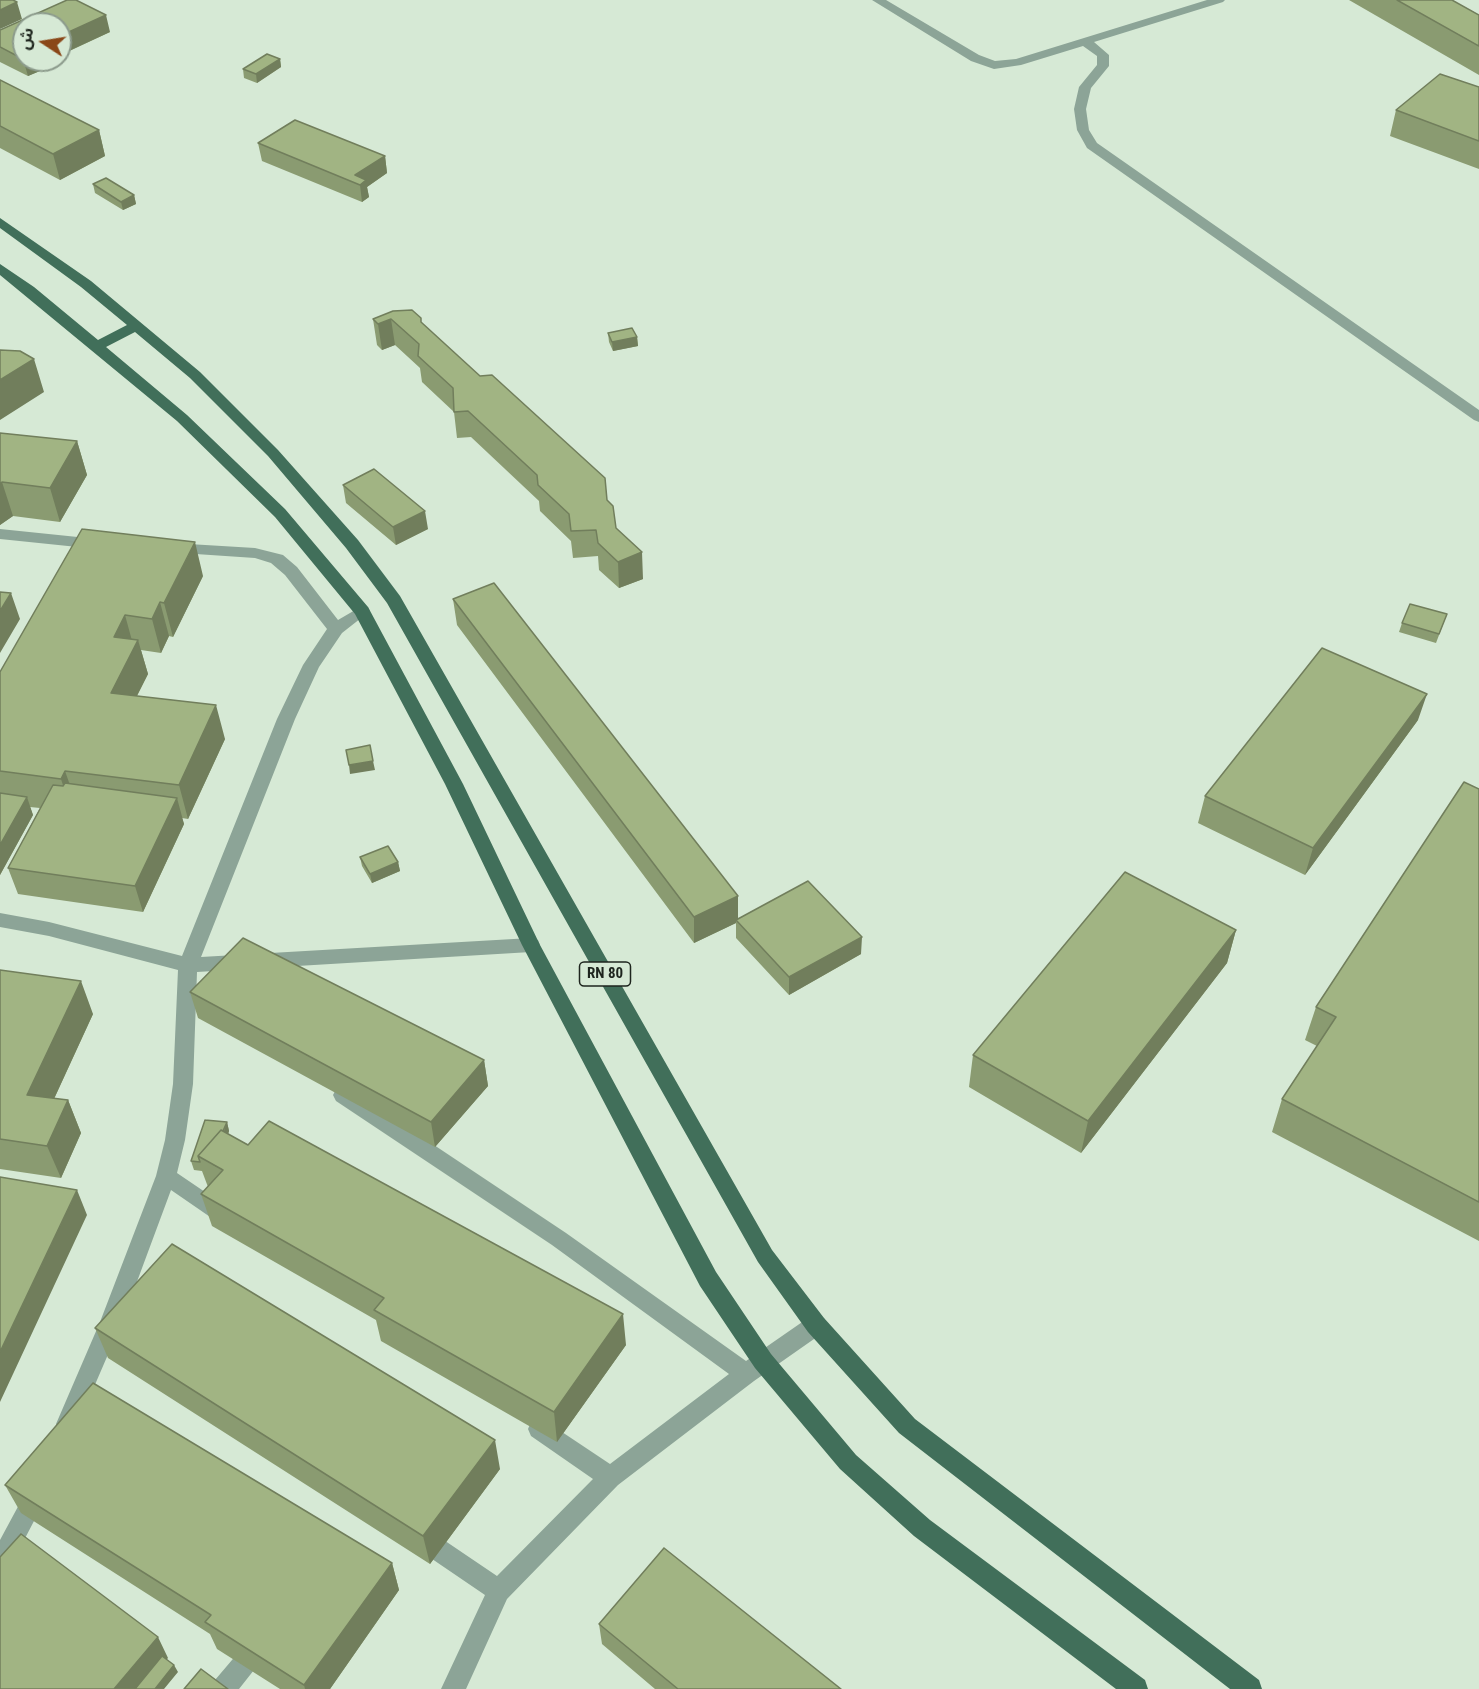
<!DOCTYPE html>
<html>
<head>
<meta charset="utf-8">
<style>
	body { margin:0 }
	#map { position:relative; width:1479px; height:1689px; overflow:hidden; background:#d6e9d5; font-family:"Roboto Condensed","Noto Sans Arabic",sans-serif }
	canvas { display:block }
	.north { position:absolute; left:12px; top:12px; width:60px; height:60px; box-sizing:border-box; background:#d6e9d5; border:2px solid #8c9b8c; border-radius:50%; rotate:282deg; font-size:16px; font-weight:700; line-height:24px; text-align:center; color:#1e251e }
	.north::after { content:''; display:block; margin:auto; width:21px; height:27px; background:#8a4718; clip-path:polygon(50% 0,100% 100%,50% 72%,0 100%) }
</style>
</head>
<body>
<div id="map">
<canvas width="1479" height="1689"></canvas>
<div class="north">ش</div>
</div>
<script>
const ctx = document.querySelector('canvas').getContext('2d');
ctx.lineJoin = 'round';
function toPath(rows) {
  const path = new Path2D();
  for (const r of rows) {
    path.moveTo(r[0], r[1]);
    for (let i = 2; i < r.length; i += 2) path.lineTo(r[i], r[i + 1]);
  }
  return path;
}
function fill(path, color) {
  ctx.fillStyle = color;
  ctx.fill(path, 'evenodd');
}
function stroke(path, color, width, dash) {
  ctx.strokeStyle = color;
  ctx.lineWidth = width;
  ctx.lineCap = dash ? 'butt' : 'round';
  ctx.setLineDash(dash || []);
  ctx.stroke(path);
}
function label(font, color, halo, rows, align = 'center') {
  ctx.font = font + ' "Roboto Condensed",sans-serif';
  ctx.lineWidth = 4.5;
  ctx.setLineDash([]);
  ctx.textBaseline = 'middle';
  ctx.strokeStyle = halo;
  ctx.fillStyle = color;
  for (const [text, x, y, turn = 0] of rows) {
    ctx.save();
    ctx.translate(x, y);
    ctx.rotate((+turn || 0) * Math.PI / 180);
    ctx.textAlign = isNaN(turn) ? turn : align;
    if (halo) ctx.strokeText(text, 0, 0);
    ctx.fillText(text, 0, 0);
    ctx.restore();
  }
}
fill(toPath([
	[872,0,886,0,979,55,995,61,1016,59,1207,0,1225,0,1223,2,1094,42,1109,55,1109,66,1091,88,1086,109,1089,130,1097,143,1479,410,1479,422,1474,420,1087,148,1077,130,1074,109,1079,87,1097,65,1097,56,1083,46,1021,65,994,69,971,61,872,0],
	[0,529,97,539,105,544,97,549,0,539,0,529],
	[172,543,255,548,283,555,297,567,338,620,362,606,368,607,370,611,342,633,319,667,295,719,201,957,531,938,538,940,540,945,538,950,531,952,197,972,193,1084,185,1140,177,1173,230,1209,233,1215,230,1221,223,1224,216,1221,171,1190,122,1322,75,1431,67,1434,59,1431,56,1424,100,1322,156,1176,165,1140,173,1084,178,970,49,936,0,927,0,913,49,922,182,956,277,719,303,665,327,629,285,575,271,563,255,558,166,552,164,548,166,544,172,543],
	[343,1087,350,1089,566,1233,746,1361,808,1318,816,1315,824,1318,827,1325,824,1332,754,1381,618,1485,507,1599,466,1689,441,1689,485,1595,413,1546,409,1538,413,1530,421,1527,429,1530,497,1576,593,1479,531,1436,528,1429,531,1422,539,1419,547,1422,610,1464,729,1374,552,1245,336,1101,333,1095,336,1089,343,1087],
	[36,1485,44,1488,47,1496,8,1571,0,1574,0,1540,28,1488,36,1485],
	[257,1636,265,1640,269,1648,265,1656,239,1689,212,1689,215,1680,249,1640,257,1636]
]), '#8ca497');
fill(toPath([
	[0,218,91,281,200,372,278,450,358,540,400,596,772,1250,824,1318,915,1419,1259,1680,1262,1689,1230,1689,899,1433,808,1332,758,1262,387,603,346,548,268,456,190,378,135,332,106,347,187,415,285,509,368,607,463,784,540,945,716,1272,771,1354,856,1455,930,1520,1145,1680,1148,1689,1116,1689,914,1536,840,1469,755,1368,700,1286,522,945,445,784,355,614,275,517,177,421,0,275,0,264,34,287,98,340,127,325,81,287,0,228,0,218]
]), '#416f5a');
fill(toPath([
	[1349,0,1452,0,1479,15,1479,75],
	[0,30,110,32,46,62,47,68,28,76,0,62],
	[280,59,281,67,257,83,244,78,243,69],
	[0,80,99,130,105,156,60,180,0,148],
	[1479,87,1479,169,1390,136,1396,110],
	[258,143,385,156,387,173,367,187,369,197,362,202,262,161],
	[93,184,134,195,136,204,123,210,95,193],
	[393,311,421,322,607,500,616,528,643,579,619,588,599,570,598,556,573,558,571,541,540,511,539,501,471,437,457,438,454,412,422,382,420,368,395,345,382,350,377,345,373,319],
	[608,333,637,337,638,346,613,351,609,342],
	[0,433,77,441,87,475,60,522,13,516,0,525],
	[343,485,428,529,396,545,346,503],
	[203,576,173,637,169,636,161,653,141,650,148,674,137,696,225,739,188,819,182,818,184,824,143,912,18,894,8,868,40,808,30,807,33,815,0,875,0,672],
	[453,599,738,896,738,919,861,954,789,995,736,938,736,923,694,943,457,625],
	[1447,614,1436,643,1399,632,1402,623],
	[1418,720,1305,875,1198,823,1205,796],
	[1479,789,1479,1241,1272,1132,1282,1099,1317,1046,1305,1040,1316,1007],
	[360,857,398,862,400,871,372,883,362,866],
	[1236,930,1227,963,1081,1153,969,1087,973,1055],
	[0,970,93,1014,54,1099,68,1100,81,1133,61,1178,0,1169],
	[190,992,484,1060,488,1086,435,1147,198,1018],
	[227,1122,229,1131,228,1134,626,1345,557,1442,381,1341,376,1320,212,1226,201,1194,208,1187,202,1171,194,1170,191,1161],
	[95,1328,500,1469,430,1564,108,1358],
	[5,1485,392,1563,399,1590,330,1689,280,1689,217,1649,210,1634,21,1513],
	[599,1624,841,1689,655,1689,602,1644]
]), '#8a9b71');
fill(toPath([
	[17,2,22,19,0,29,0,10],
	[106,15,110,32,60,55,60,36],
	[23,59,24,60,50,60,46,62,47,68,28,76],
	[280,59,281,67,257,83,256,74],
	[99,130,105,156,60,180,53,154],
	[385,156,387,173,367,187,369,197,362,202,360,185,355,175],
	[134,195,136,204,123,210,121,202],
	[391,319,395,345,382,350,378,324],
	[637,337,638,346,613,351,612,342],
	[34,359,44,392,0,420,0,380],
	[77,441,87,475,60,522,50,488],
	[2,482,13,516,0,525,0,484],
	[425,511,428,529,396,545,393,527],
	[195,542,203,576,173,637,164,603],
	[642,552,643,579,619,588,618,562],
	[11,593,20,619,0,653,0,611],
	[160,602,169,636,161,653,152,619],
	[125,615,134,648,138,640,148,674,121,727,111,693,114,637],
	[1427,694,1418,720,1305,875,1313,848],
	[216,705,225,739,188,819,179,785],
	[373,761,375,770,350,774,349,765],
	[65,771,77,805,72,813,61,779],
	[27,797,33,815,0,875,0,845],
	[177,798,184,824,143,912,135,886],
	[398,862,400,871,372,883,370,874],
	[738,896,738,922,736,920,736,923,694,943,694,917],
	[1236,930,1227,963,1081,1153,1088,1121],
	[862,937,861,954,789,995,789,977],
	[81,981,93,1014,41,1127,27,1095],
	[484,1060,488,1086,435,1147,431,1122],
	[68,1100,81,1133,61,1178,47,1146],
	[227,1122,229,1131,217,1167,213,1165],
	[77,1190,87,1215,0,1402,0,1352],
	[623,1314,626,1345,557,1442,554,1412],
	[495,1440,500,1469,430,1564,423,1536],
	[392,1563,399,1590,330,1689,305,1689,304,1685],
	[158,1637,168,1658,142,1689,114,1689],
	[174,1665,178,1672,164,1689,155,1689]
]), '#717e5c');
const building = toPath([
	[0,0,13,0,17,2,0,10,0,0],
	[67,0,76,0,106,15,60,36,60,24,24,24,23,59,0,47,0,30,67,0],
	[1397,0,1452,0,1479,15,1479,46,1397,0],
	[267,54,280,59,256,74,243,69,267,54],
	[1440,74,1479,87,1479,141,1396,110,1440,74],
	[0,80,99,130,53,154,0,126,0,80],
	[295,120,385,156,355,175,366,180,360,185,258,143,295,120],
	[106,178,134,195,121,202,93,184,106,178],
	[412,310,421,318,421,322,480,376,492,375,605,478,607,500,613,506,616,528,642,552,618,562,598,543,596,530,571,531,569,514,538,485,537,475,468,411,454,412,453,388,418,356,419,344,391,319,378,324,373,319,393,311,412,310],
	[632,328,637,337,612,342,608,333,632,328],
	[0,350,20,351,34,359,0,380,0,350],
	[0,433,77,441,50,488,2,482,0,484,0,433],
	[374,469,425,511,393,527,343,485,374,469],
	[82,529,195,542,164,603,160,602,152,619,125,615,114,637,138,640,111,693,216,705,179,785,65,771,61,779,0,771,0,672,82,529],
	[494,583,738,896,694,917,453,599,494,583],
	[0,592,11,593,0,611,0,592],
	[1410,604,1447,614,1439,634,1402,623,1410,604],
	[1322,648,1427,694,1313,848,1205,796,1322,648],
	[370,745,373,761,349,765,346,750,370,745],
	[1464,782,1479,789,1479,1202,1282,1099,1336,1017,1316,1007,1464,782],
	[65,783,177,798,135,886,8,868,53,785,63,786,65,783],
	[0,793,27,797,0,845,0,793],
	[388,846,398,862,370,874,360,857,388,846],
	[1125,872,1236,930,1088,1121,973,1055,1125,872],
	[808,881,862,937,789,977,736,920,808,881],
	[243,938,484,1060,431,1122,190,992,243,938],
	[0,970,81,981,27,1095,68,1100,47,1146,0,1139,0,970],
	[205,1120,227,1122,223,1131,221,1130,198,1156,200,1162,191,1161,205,1120],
	[269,1121,623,1314,554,1412,374,1310,384,1298,201,1194,223,1170,198,1156,221,1130,248,1145,269,1121],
	[0,1177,77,1190,0,1352,0,1177],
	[172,1244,495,1440,423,1536,95,1328,172,1244],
	[93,1383,392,1563,304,1685,205,1622,211,1615,5,1485,93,1383],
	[21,1534,158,1637,114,1689,0,1689,0,1557,21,1534],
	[664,1548,841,1689,678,1689,599,1624,664,1548],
	[162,1656,174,1665,155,1689,135,1689,162,1656],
	[201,1669,228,1689,184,1689,201,1669]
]);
fill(building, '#a1b483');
stroke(building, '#717e5c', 1.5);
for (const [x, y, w] of [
	[605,974,51]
]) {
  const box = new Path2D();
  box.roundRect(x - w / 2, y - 12, w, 24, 4.5);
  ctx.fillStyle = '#d6e9d5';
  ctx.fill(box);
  stroke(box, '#1e251e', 1.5);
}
label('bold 15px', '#1e251e', null, [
	["RN 80",605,974]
]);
</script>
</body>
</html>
